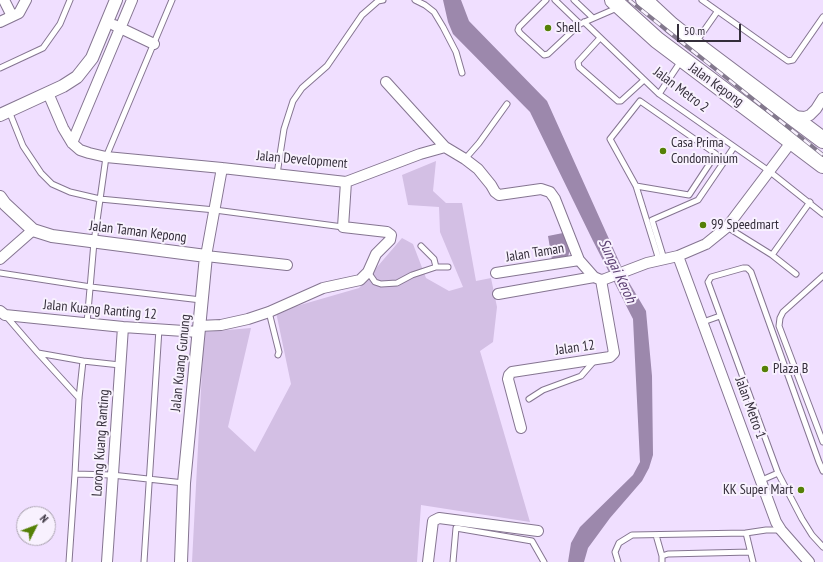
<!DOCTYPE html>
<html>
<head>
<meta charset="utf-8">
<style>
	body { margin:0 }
	#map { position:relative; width:823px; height:562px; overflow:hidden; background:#f0dfff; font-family:"PT Sans Narrow",sans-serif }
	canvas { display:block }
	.north { position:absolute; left:16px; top:506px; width:40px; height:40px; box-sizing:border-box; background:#f8f1fe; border:1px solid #aaa3b0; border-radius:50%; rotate:48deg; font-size:11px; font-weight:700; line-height:16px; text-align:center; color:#342e3a }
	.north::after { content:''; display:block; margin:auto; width:14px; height:18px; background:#558007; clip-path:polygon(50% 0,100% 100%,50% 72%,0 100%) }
	.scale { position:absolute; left:677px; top:24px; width:64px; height:18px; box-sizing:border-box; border:2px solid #342e3a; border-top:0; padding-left:5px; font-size:12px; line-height:14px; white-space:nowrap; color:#342e3a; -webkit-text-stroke:3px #f8f1fe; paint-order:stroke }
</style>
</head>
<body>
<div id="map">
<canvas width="823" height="562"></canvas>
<div class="north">N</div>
<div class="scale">50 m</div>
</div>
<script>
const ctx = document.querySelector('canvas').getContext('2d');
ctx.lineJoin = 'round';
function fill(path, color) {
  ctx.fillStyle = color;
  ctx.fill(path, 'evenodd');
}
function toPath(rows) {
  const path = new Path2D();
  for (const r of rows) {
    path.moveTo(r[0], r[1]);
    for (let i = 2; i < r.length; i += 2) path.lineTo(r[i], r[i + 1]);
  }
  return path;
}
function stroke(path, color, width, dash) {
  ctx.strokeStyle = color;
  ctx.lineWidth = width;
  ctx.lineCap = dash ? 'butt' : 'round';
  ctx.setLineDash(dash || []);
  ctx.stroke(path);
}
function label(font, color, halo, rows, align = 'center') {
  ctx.font = font + ' "PT Sans Narrow",sans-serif';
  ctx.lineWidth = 4;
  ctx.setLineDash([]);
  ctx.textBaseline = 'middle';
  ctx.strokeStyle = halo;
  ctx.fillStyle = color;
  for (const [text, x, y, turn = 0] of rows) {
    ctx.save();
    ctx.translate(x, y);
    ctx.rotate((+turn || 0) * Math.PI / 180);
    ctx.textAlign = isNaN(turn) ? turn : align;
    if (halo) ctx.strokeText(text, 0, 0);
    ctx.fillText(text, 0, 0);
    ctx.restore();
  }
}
fill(toPath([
	[436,161,433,191,446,203,462,203,476,281,491,278,497,307,493,342,480,351,530,522,421,505,417,562,192,562,204,332,251,328,228,427,255,452,291,384,276,312,359,288,402,238,413,244,426,278,449,291,463,287,440,232,439,207,408,205,402,175]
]), '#d3bfe4');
fill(toPath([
	[443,0,461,0,469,21,547,101,627,279,646,311,652,376,653,455,649,468,642,481,610,518,588,548,584,562,568,562,571,543,580,527,633,475,640,462,633,319,593,241,530,112,453,34,448,22],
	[563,233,570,249,568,257,552,260,548,236]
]), '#9c88ac');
const service = toPath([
	[415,0,425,5,434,12,443,27,456,52,462,73],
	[546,0,519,27,518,30,520,33,544,55,548,54,580,24],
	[555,0,580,24,617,8],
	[574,0,593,18],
	[702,0,788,61,793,60,823,17],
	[584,22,659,94,769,171,823,214],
	[600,38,578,62,579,67,618,101,621,101,644,80],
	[696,42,717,12],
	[0,68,43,48,60,24,70,0],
	[659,94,681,61],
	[9,111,23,146,41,173,52,184,70,192,100,199,215,210,343,227],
	[465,159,479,143,507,104],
	[277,174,284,129,293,101,302,88,327,66,362,15,378,1,383,0],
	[636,186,689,195,716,154,640,101,610,139,636,186,659,260],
	[727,227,772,255,796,274],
	[421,246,434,259,436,267],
	[772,255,810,202],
	[664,259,652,220,698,200,734,147],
	[368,272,375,282,381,284,397,283,412,275,436,267,448,267],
	[0,273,91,287,201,300],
	[823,276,783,312,780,318,779,326,823,442],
	[269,312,279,352,278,355],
	[6,316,38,353,83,361,79,398,75,474,69,562],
	[703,322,720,316],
	[87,323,94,242,106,157,172,0],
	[38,353,79,398],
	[83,361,120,365],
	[529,399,543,390,581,376,595,360],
	[823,471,819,462,751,272,747,268,743,268,711,277,708,282,778,473,802,519,812,535,823,547],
	[75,474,112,475,184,483],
	[762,480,778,473],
	[746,533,753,562],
	[656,535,662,556],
	[144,562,159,329],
	[453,562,456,528,532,541,544,562],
	[618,562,615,552,619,543,632,535,746,533,766,530,781,530],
	[662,562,662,556,668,554,750,552]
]);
const minor = toPath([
	[4,0,12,16],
	[0,22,19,13,26,0],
	[114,25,154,44],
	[386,82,445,147],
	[48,93,63,128,72,143,80,150,89,153,106,157,222,168,346,182,420,154,445,147,465,159,478,169,491,185,495,192,499,195,541,189,550,192,555,199,579,260,594,277,601,280,605,279,647,263,678,256,706,244,727,227,792,141],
	[793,116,805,117,810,115,816,109,823,98],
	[72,143,132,0],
	[222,168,206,256,287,265],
	[678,256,776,522,781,530,809,562],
	[0,259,33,230],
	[496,273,579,260],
	[498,294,594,277],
	[0,311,5,315,123,327,199,332],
	[199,326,221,325,248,319,269,312,323,288,360,280,368,272,376,254,390,240,391,235,387,232,343,227,346,182],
	[521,428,508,379,509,375,512,372,610,357,614,353,601,280],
	[107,562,123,327],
	[428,562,433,521,439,518,538,531]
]);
const tertiary = toPath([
	[0,115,63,86,77,77,92,58,116,0],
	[0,197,5,204,33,230,52,236,206,256,184,483,181,562]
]);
const primary = toPath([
	[613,0,657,40,823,165],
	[644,0,671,25,695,44,823,140]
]);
stroke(service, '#857591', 7);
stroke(minor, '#857591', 12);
stroke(tertiary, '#857591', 14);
stroke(primary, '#857591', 18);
stroke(service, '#fff', 5);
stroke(minor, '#fff', 10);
stroke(tertiary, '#fff', 12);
stroke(primary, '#fff', 16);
const rail = toPath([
	[629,0,823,155]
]);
stroke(rail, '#83798d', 4);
stroke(rail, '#f8f1fe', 2.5, [8]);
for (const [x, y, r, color] of [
	[548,28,4,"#558007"],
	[663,151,4,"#558007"],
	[703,225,4,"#558007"],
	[765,369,4,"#558007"],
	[801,490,4,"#558007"]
]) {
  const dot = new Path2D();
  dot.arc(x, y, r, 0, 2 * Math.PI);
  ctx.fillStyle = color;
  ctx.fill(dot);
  stroke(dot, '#f8f1fe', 1.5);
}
label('14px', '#342e3a', '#f8f1fe', [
	["Shell",556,28],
	["Casa Prima",671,143],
	["Condominium",671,159],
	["99 Speedmart",711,225],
	["Plaza B",773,369],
	["KK Super Mart",793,490,"right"]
], 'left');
label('14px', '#342e3a', '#f8f1fe', [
	["Jalan Kepong",716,85,36],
	["Jalan Metro 2",681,90,37],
	["Jalan Development",302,160,5],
	["Jalan Taman Kepong",138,232,7],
	["Jalan Taman",535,253,-9],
	["Jalan Kuang Ranting 12",100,310,5],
	["Jalan 12",575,348,-8],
	["Jalan Kuang Gunung",181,363,-84],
	["Jalan Metro 1",750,408,70],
	["Lorong Kuang Ranting",101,443,-86]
]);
label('italic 15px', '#5b3f71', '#f8f1fe', [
	["Sungai Keroh",617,271,65]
]);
</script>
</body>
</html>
